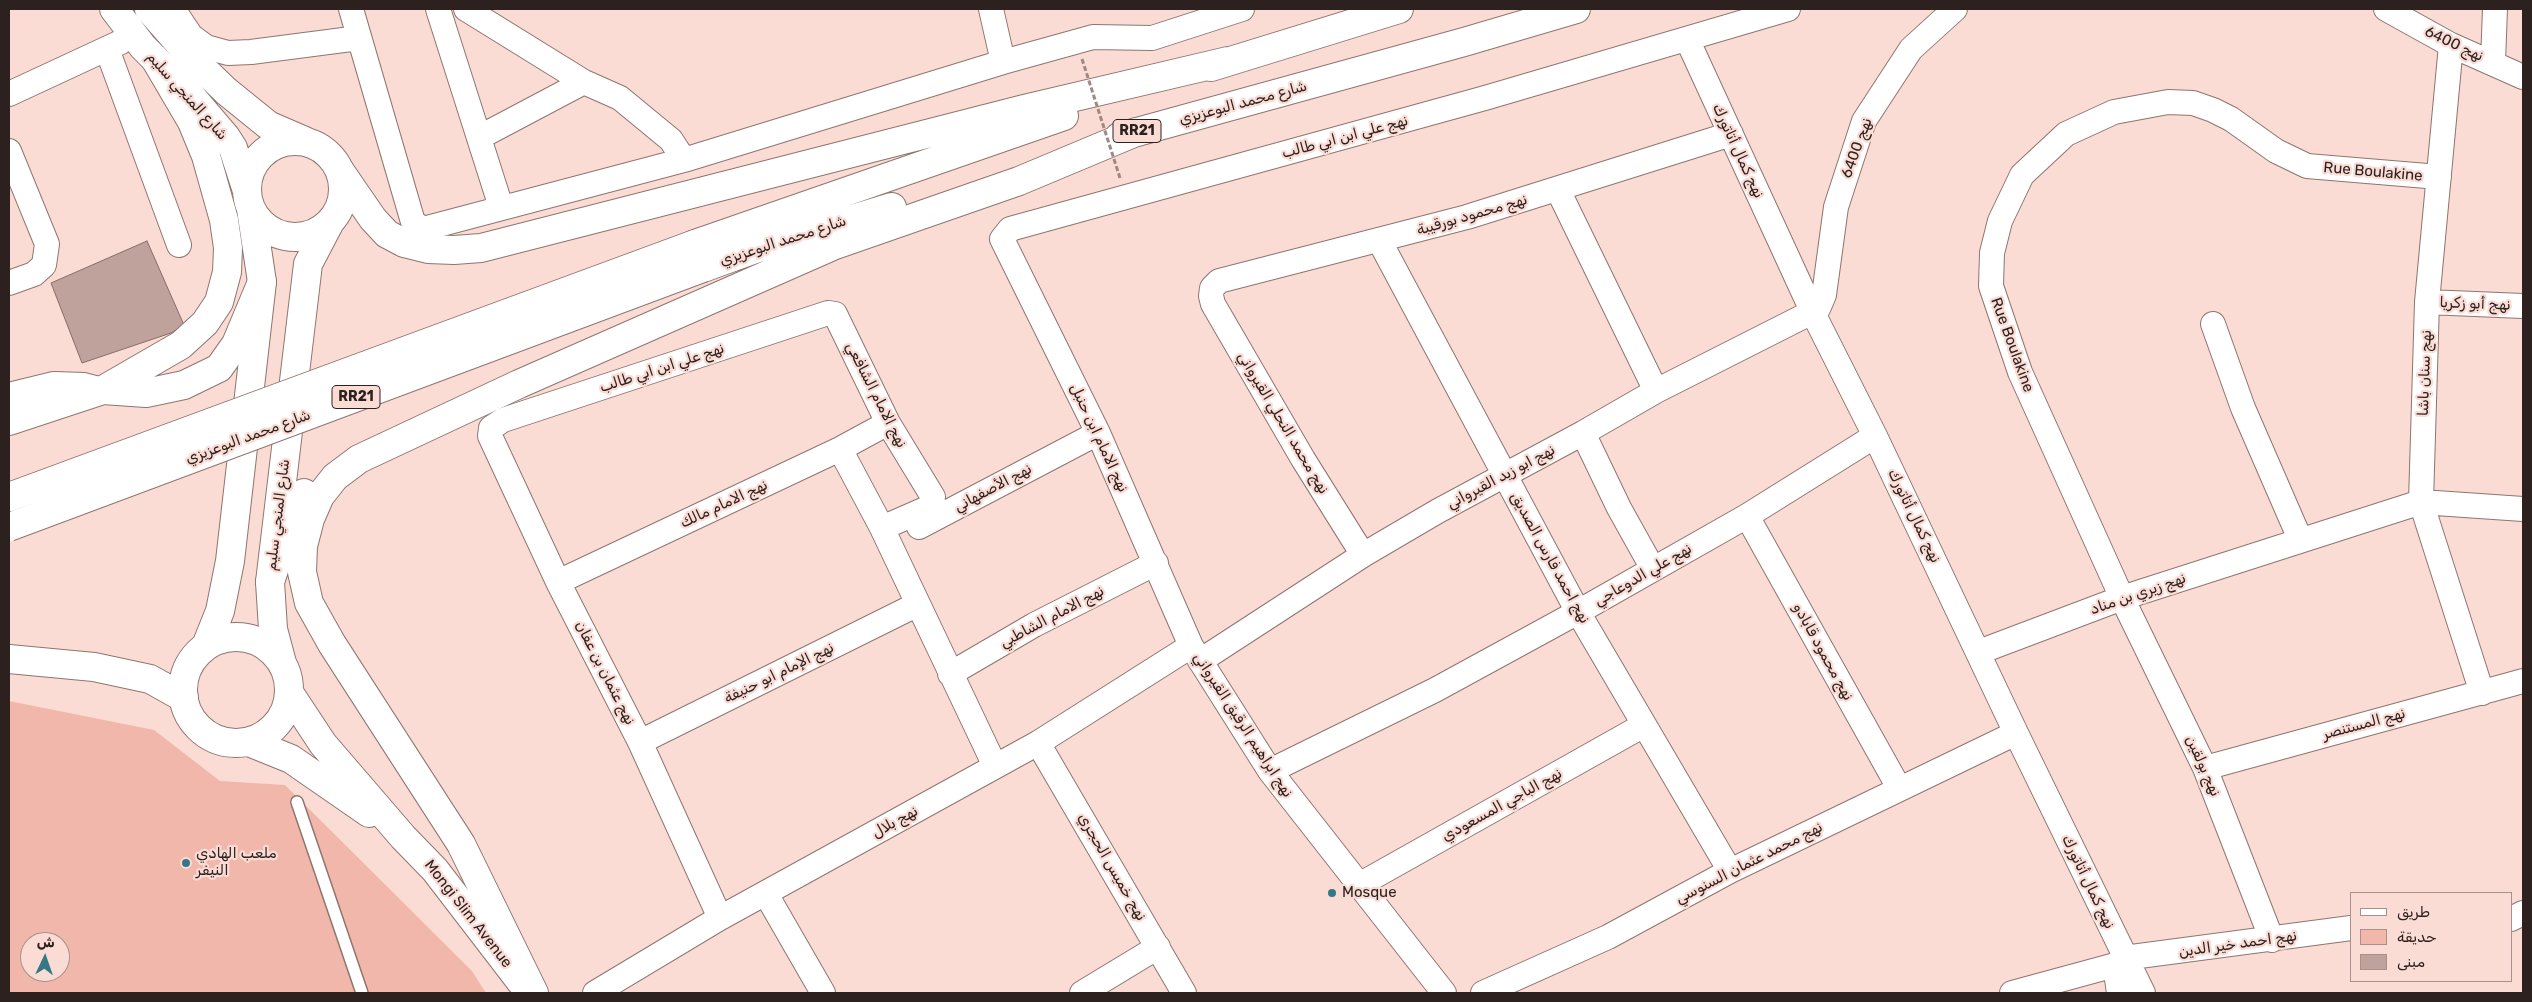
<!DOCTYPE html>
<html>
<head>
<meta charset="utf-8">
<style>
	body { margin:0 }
	#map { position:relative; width:2532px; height:1002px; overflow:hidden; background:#fadcd5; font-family:Rubik,"Noto Sans Arabic",sans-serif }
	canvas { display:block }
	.frame { position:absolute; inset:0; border:10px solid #2c211f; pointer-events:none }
	.legend { position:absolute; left:2350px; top:892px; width:162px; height:90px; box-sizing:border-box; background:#fadcd5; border:1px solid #a8918c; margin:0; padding:6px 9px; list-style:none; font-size:15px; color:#2c211f }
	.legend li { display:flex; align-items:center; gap:10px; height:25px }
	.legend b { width:25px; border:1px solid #a8918c }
	.north { position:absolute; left:20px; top:932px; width:50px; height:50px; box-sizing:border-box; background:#fadcd5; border:1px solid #a8918c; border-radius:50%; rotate:3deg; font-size:14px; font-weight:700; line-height:20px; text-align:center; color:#2c211f }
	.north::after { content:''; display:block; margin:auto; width:18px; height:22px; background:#347888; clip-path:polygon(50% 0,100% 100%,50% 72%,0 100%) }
</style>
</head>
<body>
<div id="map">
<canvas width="2532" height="1002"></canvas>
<div class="frame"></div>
<ul class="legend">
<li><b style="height:6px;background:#fff"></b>طريق</li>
<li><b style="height:14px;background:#f1b7aa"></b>حديقة</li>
<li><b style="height:14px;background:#bea29b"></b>مبنى</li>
</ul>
<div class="north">ش</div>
</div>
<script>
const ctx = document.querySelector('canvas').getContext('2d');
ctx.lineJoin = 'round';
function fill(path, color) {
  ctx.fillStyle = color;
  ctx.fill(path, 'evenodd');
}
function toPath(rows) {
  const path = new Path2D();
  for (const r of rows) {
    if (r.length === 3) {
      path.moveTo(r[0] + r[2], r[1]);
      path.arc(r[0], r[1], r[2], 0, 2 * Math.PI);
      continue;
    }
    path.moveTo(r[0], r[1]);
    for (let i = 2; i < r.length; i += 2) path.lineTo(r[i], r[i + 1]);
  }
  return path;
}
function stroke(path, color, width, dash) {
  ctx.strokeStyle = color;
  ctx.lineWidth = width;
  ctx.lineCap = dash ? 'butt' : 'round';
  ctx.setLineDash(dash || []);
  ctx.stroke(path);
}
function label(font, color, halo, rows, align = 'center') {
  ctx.font = font + ' Rubik,"Noto Sans Arabic",sans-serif';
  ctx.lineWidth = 4.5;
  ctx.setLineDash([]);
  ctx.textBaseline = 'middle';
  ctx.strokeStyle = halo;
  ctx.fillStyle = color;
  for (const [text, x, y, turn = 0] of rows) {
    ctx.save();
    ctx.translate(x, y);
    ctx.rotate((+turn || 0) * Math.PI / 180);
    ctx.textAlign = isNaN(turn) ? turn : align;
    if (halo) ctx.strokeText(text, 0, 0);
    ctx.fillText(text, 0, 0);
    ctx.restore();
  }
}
fill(toPath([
	[9,701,154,730,220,781,285,785,472,971,486,993,9,993],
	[30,942,60,942,60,972,30,972]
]), '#f1b7aa');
const building = toPath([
	[147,241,184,325,171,333,82,363,51,283,147,241]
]);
fill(building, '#bea29b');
stroke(building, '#876d67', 1);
const lane = toPath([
	[297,802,362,993]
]);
const street = toPath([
	[173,9,191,36,206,47,228,53,251,52,359,38],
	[351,9,413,222,423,229,684,160,1003,62,1093,37,1152,38,1242,9],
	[438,9,501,207],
	[466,9,584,82,620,98,671,140,684,160],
	[991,9,1003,62],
	[2386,9,2451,45,2523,77],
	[1687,39,1813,313,1875,436,2016,733,2143,993],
	[2451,45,2427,302,2421,502,2482,693],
	[107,49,179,245],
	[2493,62,2495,9],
	[9,94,121,42],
	[480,137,584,82],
	[9,151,47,244,44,265,34,274,9,283],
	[1558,190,1656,391],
	[1379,240,1578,612,1730,871],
	[2427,302,2523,306],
	[2213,324,2243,408,2300,539],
	[9,395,54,384,84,385,103,390],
	[1583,433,1619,508,1653,569],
	[840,449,882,528,995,766],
	[1747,516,1899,788],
	[919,527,1098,433],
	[1363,555,1303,459,1213,304,1211,296,1212,288,1219,281,1467,217,1731,134],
	[558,582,840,449,888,423],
	[1979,652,2122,598,2421,502,2523,509],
	[1200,661,1363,555,1438,511,1583,433,1656,391,1818,309,1824,295,1836,207,1864,121,1911,49,1955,9],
	[950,674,1034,625,1156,563],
	[640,742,918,604],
	[1038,743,1184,993],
	[2205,768,2523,681],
	[1270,771,1435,690,1578,612,1747,516,1875,436],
	[1359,885,1644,725],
	[766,894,823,993],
	[720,918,640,742,558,582,490,436,491,428,503,420,828,313,835,314,888,423,933,497,930,507,882,528],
	[2511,919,2523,913],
	[2272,940,2205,768,2122,598,2020,372,1991,286,1992,253,2000,221,2022,175,2066,134,2114,112,2168,102,2193,103,2213,110,2231,119,2276,151,2307,166,2439,177],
	[2115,965,2119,993],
	[595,993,720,918,1038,743,1191,646],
	[1082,993,1158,947],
	[1444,993,1270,771,1191,646,1098,433,1002,239,1010,229,1485,98,1788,9],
	[1483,993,1608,937,1730,871,2016,733],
	[2012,993,2115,965,2124,958,2351,928]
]);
const secondary = toPath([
	[114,9,143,47,186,90,226,137,233,148,247,191],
	[149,9,193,59,226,91,268,125,305,141],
	[295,189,48],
	[236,690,53],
	[206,646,220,611,230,561,262,282,251,209],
	[282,663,273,629,270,582,308,264,330,222],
	[290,694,323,744,403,837,435,870,521,982],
	[249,742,291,759,369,813]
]);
const highway = toPath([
	[1211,67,1399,9],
	[1119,137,1464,42,1576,9],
	[340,171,373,219,387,234,404,243,428,249,454,250,481,248,1024,109,1228,61],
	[695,244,1064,116],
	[703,268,755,249,892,207],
	[103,390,181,345,205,323,219,302,227,272,228,248,224,220,206,156,192,122,155,59],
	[9,421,103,390,146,393,184,385,219,368,236,344,262,282],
	[270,582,293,512,304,493],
	[9,659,94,667,150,679,184,698],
	[534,993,461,844,332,644,309,603,302,572,303,546,310,519,320,496,335,477,359,459,519,384,835,245,1019,181,1136,132]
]);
stroke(lane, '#8f756f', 14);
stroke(street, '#8f756f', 26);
stroke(secondary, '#8f756f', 30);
stroke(highway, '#8f756f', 30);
stroke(lane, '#fff', 11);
stroke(street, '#fff', 24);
stroke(secondary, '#fff', 28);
stroke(highway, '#fff', 28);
const highwayBridge = toPath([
	[9,497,695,244],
	[9,527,703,268]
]);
stroke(highwayBridge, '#8f756f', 30, []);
stroke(toPath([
	[1082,59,1120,178]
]), '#9e8984', 3, [5, 2.5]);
stroke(highwayBridge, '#fff', 28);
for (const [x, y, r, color] of [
	[186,863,5,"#347888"],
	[1332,893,5,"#347888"]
]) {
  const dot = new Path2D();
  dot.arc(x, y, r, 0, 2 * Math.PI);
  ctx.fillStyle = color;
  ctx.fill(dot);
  stroke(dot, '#fadcd5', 2);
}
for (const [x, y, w] of [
	[1137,131,48],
	[356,397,48]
]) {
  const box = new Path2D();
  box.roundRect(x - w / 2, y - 11.5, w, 23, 4);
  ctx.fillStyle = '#fadcd5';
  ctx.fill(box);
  stroke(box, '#2c211f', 1);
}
label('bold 14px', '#2c211f', null, [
	["RR21",1137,131],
	["RR21",356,397]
]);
label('15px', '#2c211f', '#fadcd5', [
	["نهج 6400",2454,44,25],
	["شارع المنجي سليم",187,96,48],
	["شارع محمد البوعزيزي",1243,103,-15],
	["نهج علي ابن ابي طالب",1345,137,-15],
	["نهج 6400",1857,148,-70],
	["نهج كمال أتاتورك",1738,151,65],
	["Rue Boulakine",2373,172,5],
	["نهج محمود بورقيبة",1472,215,-16],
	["شارع محمد البوعزيزي",783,241,-18],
	["نهج أبو زكريا",2475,304,2],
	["Rue Boulakine",2012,345,70],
	["نهج علي ابن ابي طالب",662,368,-18],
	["نهج سنان باشا",2425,373,-88],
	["نهج الامام الشافعي",876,395,63],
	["نهج محمد النحلي القيرواني",1283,423,59],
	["شارع محمد البوعزيزي",248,437,-20],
	["نهج الامام ابن حنبل",1099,438,65],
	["نهج ابو زيد القيرواني",1501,477,-28],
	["نهج الأصفهاني",993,488,-28],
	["نهج الامام مالك",724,504,-25],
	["شارع المنجي سليم",278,515,-83],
	["نهج كمال أتاتورك",1914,516,64],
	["نهج احمد فارس الصديق",1550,558,61],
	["نهج علي الدوعاجي",1643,575,-30],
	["نهج زيري بن مناد",2138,594,-19],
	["نهج الامام الشاطبي",1052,617,-28],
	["نهج محمود قابادو",1823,652,61],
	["نهج عثمان بن عفان",605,673,63],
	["نهج الإمام ابو حنيفة",779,673,-26],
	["نهج المستنصر",2364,724,-15],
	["نهج ابراهيم الرقيق القيرواني",1243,725,57],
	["نهج بولقين",2203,766,66],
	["نهج الباجي المسعودي",1502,805,-29],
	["نهج بلال",895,822,-29],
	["نهج محمد عثمان السنوسي",1749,863,-27],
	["نهج خميس الحجري",1112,867,60],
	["نهج كمال أتاتورك",2088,882,64],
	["Mongi Slim Avenue",468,914,52],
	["نهج احمد خير الدين",2238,944,-8]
]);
label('15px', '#2c211f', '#fadcd5', [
	["ملعب الهادي",196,854],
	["النيفر",196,871],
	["Mosque",1342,893]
], 'left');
</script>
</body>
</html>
